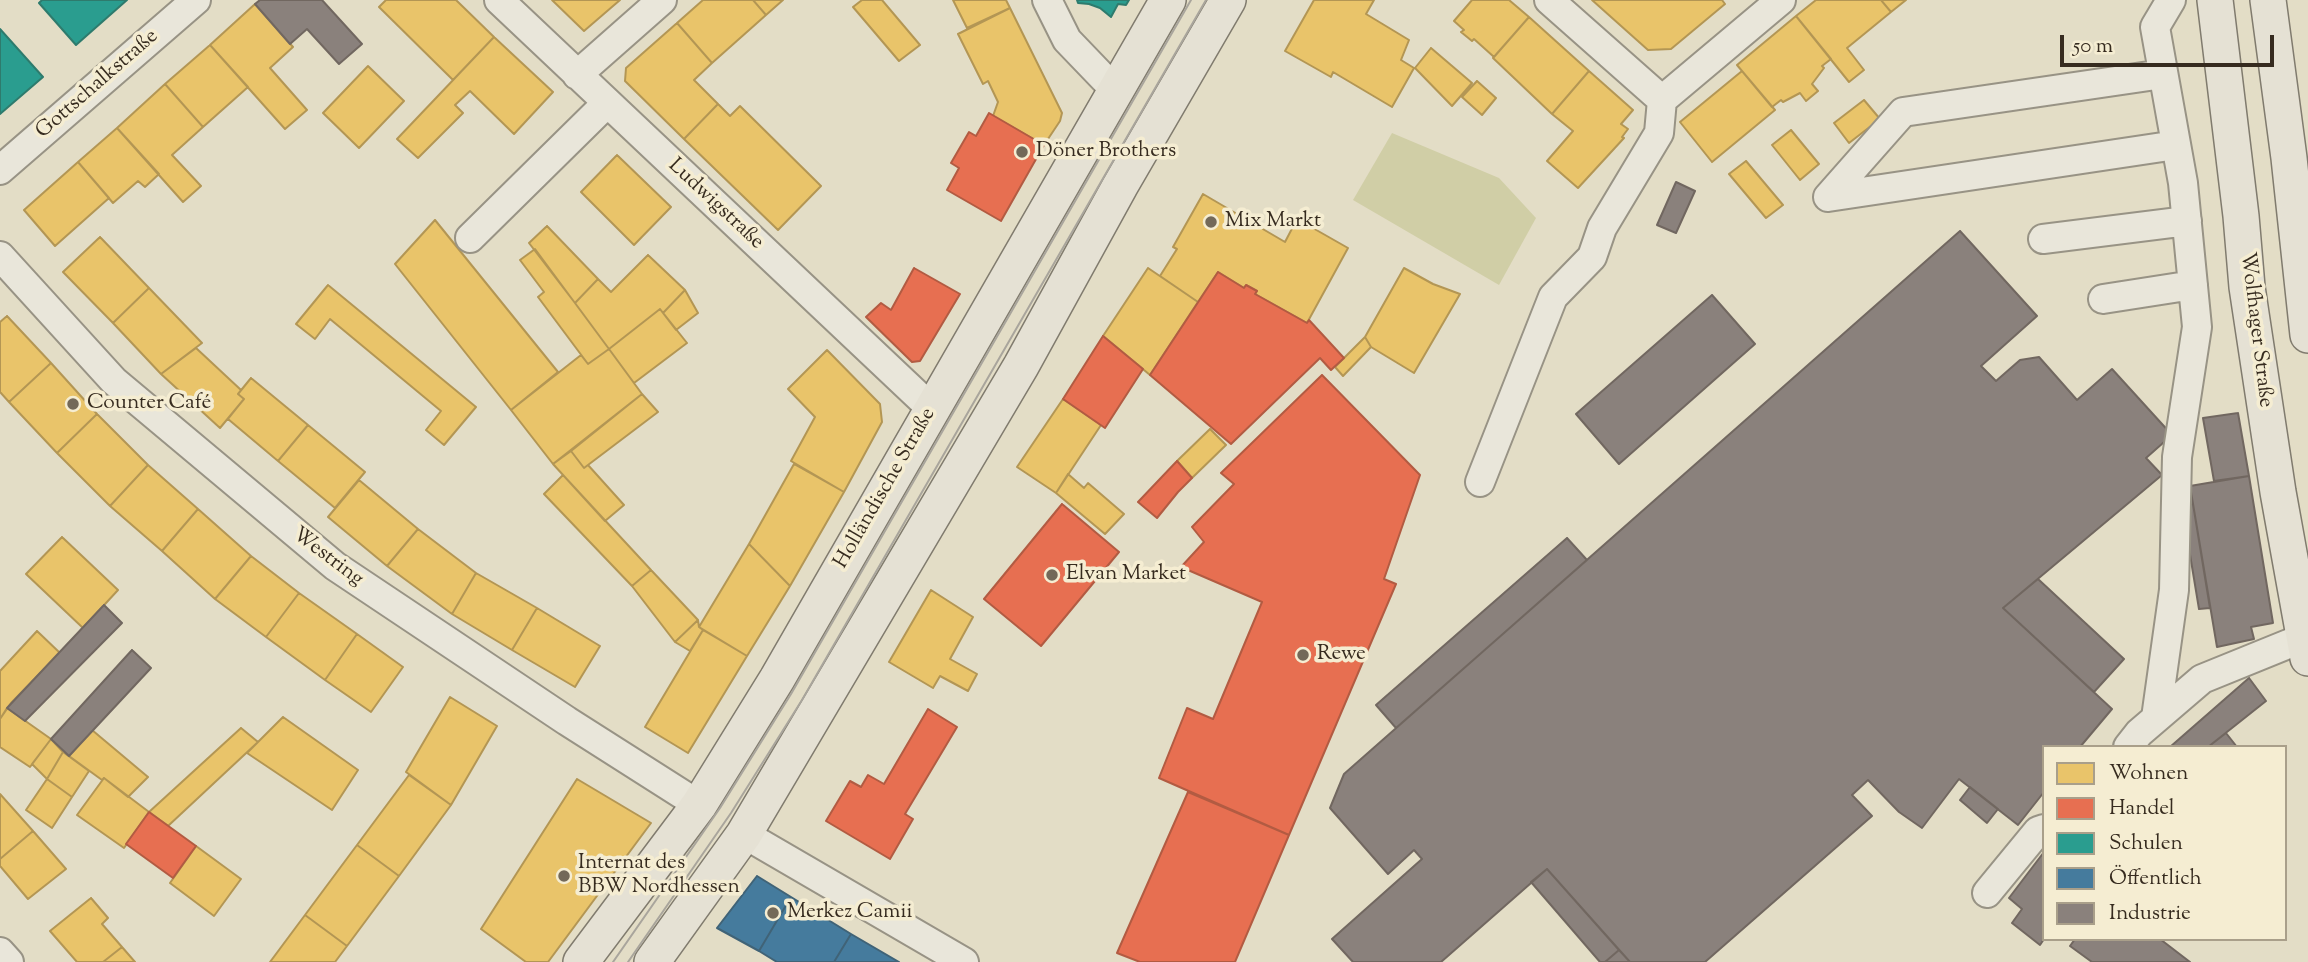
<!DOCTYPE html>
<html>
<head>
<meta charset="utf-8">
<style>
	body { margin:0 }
	#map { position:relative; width:2308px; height:962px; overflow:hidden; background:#e3ddc6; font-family:"Sorts Mill Goudy",serif }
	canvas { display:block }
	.legend { position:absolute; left:2042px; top:745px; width:245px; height:196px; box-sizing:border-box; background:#f5edd2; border:2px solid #a99f8a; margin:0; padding:9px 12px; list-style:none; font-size:21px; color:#362b1f }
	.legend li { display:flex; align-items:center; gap:14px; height:35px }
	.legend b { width:35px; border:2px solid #a99f8a }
	.scale { position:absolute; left:2060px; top:35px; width:214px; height:32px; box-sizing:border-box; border:4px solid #362b1f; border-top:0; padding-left:9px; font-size:21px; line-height:24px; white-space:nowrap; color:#362b1f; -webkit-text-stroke:5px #f5edd2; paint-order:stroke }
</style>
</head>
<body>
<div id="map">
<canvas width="2308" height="962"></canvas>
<ul class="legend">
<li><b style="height:19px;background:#e9c46a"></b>Wohnen</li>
<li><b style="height:19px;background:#e76f51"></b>Handel</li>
<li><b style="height:19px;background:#2a9d8f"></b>Schulen</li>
<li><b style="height:19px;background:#457b9d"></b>Öffentlich</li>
<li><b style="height:19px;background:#8a817c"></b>Industrie</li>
</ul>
<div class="scale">50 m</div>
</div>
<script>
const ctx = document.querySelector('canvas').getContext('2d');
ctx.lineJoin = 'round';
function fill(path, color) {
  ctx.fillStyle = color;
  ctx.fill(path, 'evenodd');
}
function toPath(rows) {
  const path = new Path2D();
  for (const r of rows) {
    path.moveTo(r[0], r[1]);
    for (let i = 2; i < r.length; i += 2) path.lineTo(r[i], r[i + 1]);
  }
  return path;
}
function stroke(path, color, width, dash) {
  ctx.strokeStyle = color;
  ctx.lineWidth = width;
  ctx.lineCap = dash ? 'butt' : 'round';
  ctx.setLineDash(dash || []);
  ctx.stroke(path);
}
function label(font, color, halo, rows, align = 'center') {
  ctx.font = font + ' "Sorts Mill Goudy",serif';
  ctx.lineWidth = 7;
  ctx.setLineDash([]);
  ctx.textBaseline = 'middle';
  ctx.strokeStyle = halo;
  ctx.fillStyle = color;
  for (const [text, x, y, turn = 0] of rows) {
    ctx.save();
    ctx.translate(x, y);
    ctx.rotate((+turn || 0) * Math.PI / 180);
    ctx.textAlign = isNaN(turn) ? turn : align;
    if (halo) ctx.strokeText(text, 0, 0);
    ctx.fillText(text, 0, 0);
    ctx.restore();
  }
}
fill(toPath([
	[1392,133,1499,178,1536,218,1499,285,1353,200]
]), '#d0cea6');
const homes = toPath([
	[386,0,456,0,494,37,453,80,379,7,386,0],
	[552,0,620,0,584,31,552,0],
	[703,0,753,0,766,15,712,63,677,23,703,0],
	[753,0,783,0,766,15,753,0],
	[862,0,882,0,920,45,899,61,853,7,862,0],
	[953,0,1006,0,1010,8,967,28,953,0],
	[1314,0,1374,0,1366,14,1409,40,1401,60,1414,68,1392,107,1333,72,1331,77,1285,51,1314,0],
	[1472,0,1509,0,1529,17,1494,57,1474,39,1472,41,1461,32,1464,30,1454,21,1472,0],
	[1592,0,1722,0,1725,4,1671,49,1648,50,1592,0],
	[1816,0,1881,0,1891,12,1847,48,1864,70,1849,82,1796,16,1816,0],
	[1881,0,1906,0,1891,12,1881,0],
	[255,4,293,47,270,68,307,110,285,129,210,45,255,4],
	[1010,8,1062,113,1060,121,1044,145,993,116,998,102,988,81,983,84,958,34,1010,8],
	[1796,16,1831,59,1822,66,1824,68,1812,84,1818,91,1806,101,1800,93,1783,102,1781,100,1772,107,1737,65,1796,16],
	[1529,17,1589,71,1552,114,1493,58,1529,17],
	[677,23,712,63,694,80,718,104,684,139,625,81,626,68,677,23],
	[494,37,553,92,514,134,470,91,455,105,463,113,418,158,397,139,494,37],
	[210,45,248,87,203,127,165,84,210,45],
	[1431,48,1472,83,1452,106,1415,68,1431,48],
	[368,66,404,101,359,148,323,113,368,66],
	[1589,71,1633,110,1621,124,1628,129,1622,137,1624,138,1578,188,1547,161,1573,131,1552,114,1589,71],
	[1742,71,1775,110,1712,162,1680,122,1742,71],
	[1477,81,1496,98,1482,115,1462,97,1477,81],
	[165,84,203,127,172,155,201,186,183,202,117,128,165,84],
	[1864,100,1880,119,1849,143,1834,123,1864,100],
	[718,104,730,116,740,106,821,186,778,230,684,139,718,104],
	[117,128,159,174,145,187,138,181,113,203,78,162,117,128],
	[1791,130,1819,164,1800,180,1772,145,1791,130],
	[617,155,671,207,634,245,581,192,617,155],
	[1746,161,1783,205,1766,218,1729,174,1746,161],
	[78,162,109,198,55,246,24,210,78,162],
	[1203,194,1285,242,1297,219,1348,248,1307,323,1255,294,1257,291,1246,285,1244,288,1218,272,1198,302,1160,276,1177,249,1173,247,1203,194],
	[435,220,558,372,511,410,395,264,435,220],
	[547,226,598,279,575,303,529,243,547,226],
	[100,237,149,288,113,323,63,272,100,237],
	[535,249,609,349,588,364,538,297,544,292,520,260,535,249],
	[648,255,685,290,663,313,660,309,609,349,575,303,598,279,611,292,648,255],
	[1148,268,1198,302,1150,375,1103,336,1148,268],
	[1404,268,1433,284,1460,294,1414,373,1371,347,1365,337,1404,268],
	[328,285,476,407,444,445,426,430,441,411,330,319,315,339,296,324,328,285],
	[149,288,202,343,161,374,113,323,149,288],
	[685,290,698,313,676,330,663,313,685,290],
	[660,309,687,343,634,383,609,349,660,309],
	[7,316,51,363,9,402,0,392,0,322,7,316],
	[1365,337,1371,347,1343,376,1335,367,1365,337],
	[196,348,241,390,238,394,244,399,220,428,161,374,196,348],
	[609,349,642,394,553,464,511,410,581,355,588,364,609,349],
	[827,350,880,404,882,422,844,492,791,461,815,417,788,389,827,350],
	[51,363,97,414,57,453,9,402,51,363],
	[251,378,308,425,278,461,228,419,244,399,238,394,251,378],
	[642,394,658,412,584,468,571,451,642,394],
	[1063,399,1101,425,1056,493,1017,467,1063,399],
	[97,414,148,465,110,506,57,453,97,414],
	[308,425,365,472,335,508,278,461,308,425],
	[1210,429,1226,445,1192,478,1177,461,1210,429],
	[571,451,584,468,588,465,624,505,605,521,553,464,571,451],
	[794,464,844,492,790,586,749,544,794,464],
	[148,465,198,509,162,551,110,506,148,465],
	[1068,474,1084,488,1088,483,1124,514,1105,534,1056,493,1068,474],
	[563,475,651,570,632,586,544,494,563,475],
	[359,480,418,529,387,566,328,517,359,480],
	[198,509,251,556,215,599,162,551,198,509],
	[418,529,476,573,452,614,387,566,418,529],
	[62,537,118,590,83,628,26,574,62,537],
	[749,544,790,586,747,656,699,627,749,544],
	[251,556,299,593,266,637,215,599,251,556],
	[651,570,698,620,675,642,632,586,651,570],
	[476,573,537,608,512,650,452,614,476,573],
	[931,590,973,617,950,659,977,674,968,691,940,676,933,688,889,662,931,590],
	[299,593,357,634,325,680,266,637,299,593],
	[537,608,600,646,575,687,512,650,537,608],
	[698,620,699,627,703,630,690,651,675,642,698,620],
	[703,630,747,656,688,753,645,727,703,630],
	[37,631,60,653,11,703,0,719,0,671,37,631],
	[357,634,403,667,371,712,325,680,357,634],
	[450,697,497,726,451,805,406,772,450,697],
	[7,708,51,739,30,767,0,747,0,719,7,708],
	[283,717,358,770,332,810,247,753,283,717],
	[241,728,258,742,168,826,149,812,241,728],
	[92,730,148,777,128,797,104,778,102,780,69,756,92,730],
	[51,739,63,752,47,779,32,764,51,739],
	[63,752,89,771,72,797,47,779,63,752],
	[409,775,451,805,399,876,357,845,409,775],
	[104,778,149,812,124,848,77,815,104,778],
	[47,779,72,797,52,828,26,810,47,779],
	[577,779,651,823,548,962,526,962,481,929,577,779],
	[0,794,33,831,0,859,0,794],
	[33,831,66,869,28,899,0,866,0,859,33,831],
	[357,845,399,876,347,946,305,915,357,845],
	[196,846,241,879,214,916,170,883,196,846],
	[91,898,108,918,102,924,122,947,103,962,77,962,50,931,91,898],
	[305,915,347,946,335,962,270,962,305,915],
	[122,947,135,962,103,962,122,947]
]);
fill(homes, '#e9c46a');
stroke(homes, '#b39654', 2);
const shops = toPath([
	[989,113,1044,145,1001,221,947,190,959,168,951,163,969,132,976,136,989,113],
	[914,268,960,294,920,361,912,362,866,317,881,303,891,310,914,268],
	[1218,272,1244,288,1246,285,1257,291,1255,294,1307,323,1309,320,1344,358,1331,370,1320,358,1231,444,1150,375,1218,272],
	[1103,336,1143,369,1105,428,1063,399,1103,336],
	[1322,375,1420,475,1384,579,1396,584,1289,835,1159,778,1187,708,1213,719,1262,602,1181,567,1204,542,1192,527,1234,484,1221,473,1322,375],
	[1177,461,1192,478,1178,492,1157,518,1138,502,1177,461],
	[1062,504,1119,552,1041,646,984,599,1062,504],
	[928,709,957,727,905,814,913,819,890,859,826,821,850,781,861,787,868,775,884,784,928,709],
	[1188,792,1289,835,1235,962,1140,962,1117,953,1188,792],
	[149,812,196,846,173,878,126,844,149,812]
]);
fill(shops, '#e76f51');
stroke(shops, '#b25b42', 2);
const schools = toPath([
	[42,0,127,0,76,45,39,3,42,0],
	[1077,0,1129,0,1126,5,1118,4,1111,17,1100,8,1089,4,1078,3,1077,0],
	[0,29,43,77,0,114,0,29]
]);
fill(schools, '#2a9d8f');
stroke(schools, '#2e7b6d', 2);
const public = toPath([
	[757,876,791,897,759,951,717,928,757,876],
	[791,897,851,934,834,962,777,962,759,951,791,897],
	[851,934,899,962,834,962,851,934]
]);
fill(public, '#457b9d');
stroke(public, '#406377', 2);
const industry = toPath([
	[260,0,322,0,362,44,339,64,307,29,290,44,255,4,260,0],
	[1676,182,1695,191,1676,233,1657,225,1676,182],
	[1960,231,2037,316,1981,366,1996,381,2020,360,2039,357,2077,400,2112,369,2172,435,2146,458,2162,475,2003,608,2112,709,2080,747,2044,747,2044,792,2018,825,1959,779,1922,828,1899,812,1868,780,1852,795,1872,816,1705,962,1630,962,1547,869,1441,962,1353,962,1332,939,1422,859,1414,850,1388,874,1330,808,1344,774,1960,231],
	[1712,295,1755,344,1619,464,1576,414,1712,295],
	[2238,413,2249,476,2214,481,2203,418,2238,413],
	[2249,476,2273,623,2251,627,2254,639,2217,647,2190,486,2249,476],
	[2193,504,2210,608,2199,609,2182,506,2193,504],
	[1567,538,1587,560,1396,728,1376,705,1567,538],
	[2038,579,2124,659,2094,692,2003,608,2038,579],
	[104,605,122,623,25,721,7,708,104,605],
	[132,650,151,668,69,756,51,739,132,650],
	[2249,678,2266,701,2208,747,2170,747,2249,678],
	[2226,733,2237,747,2208,747,2226,733],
	[1970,787,1998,809,1987,823,1960,800,1970,787],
	[2044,852,2044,939,2040,945,2012,923,2022,909,2009,898,2044,852],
	[1547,869,1619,950,1605,962,1600,962,1531,882,1547,869],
	[2075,939,2160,939,2190,962,2092,962,2070,946,2075,939],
	[1619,950,1630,962,1605,962,1619,950]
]);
fill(industry, '#8a817c');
stroke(industry, '#716760', 2);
const minor = toPath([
	[499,0,932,409],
	[1047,0,1067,40,1116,91],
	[1549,0,1662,100],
	[2163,74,1903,112,1828,197,2176,145],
	[577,75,662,0],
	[1662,100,1781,0],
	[0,170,196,0],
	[470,238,607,103],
	[2043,239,2187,221],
	[0,256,114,381,335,566,567,721,699,805],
	[2103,299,2193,285],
	[1480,482,1553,297,1592,257,1602,228,1659,133,1662,100],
	[2156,718,2174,590,2177,457,2197,327,2183,183,2155,27,2171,0],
	[2128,747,2139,733,2202,679,2308,636],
	[744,834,964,962],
	[1987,893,2038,831,2044,829],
	[0,952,9,962]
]);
const major = toPath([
	[2215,0,2241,216,2247,287,2278,492,2308,658],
	[2268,0,2289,158,2308,335],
	[581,962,699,805,777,679,1168,0],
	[652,962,744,834,1021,366,1120,186,1228,0]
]);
stroke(minor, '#989385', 32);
stroke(major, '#807b6e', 38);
stroke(minor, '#e9e6da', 28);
stroke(major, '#e5e1d4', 35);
stroke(toPath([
	[613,962,720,808,791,694,1191,0],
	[628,962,731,813,802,700,1206,0]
]), '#a9a59c', 2);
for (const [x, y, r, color] of [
	[1022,152,7,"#736959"],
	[1211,222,7,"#736959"],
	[73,404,7,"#736959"],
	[1052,575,7,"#736959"],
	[1303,655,7,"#736959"],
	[564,876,7,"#736959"],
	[773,913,7,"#736959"]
]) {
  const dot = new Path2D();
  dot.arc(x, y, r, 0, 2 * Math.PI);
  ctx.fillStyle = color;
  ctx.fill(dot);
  stroke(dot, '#f5edd2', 2.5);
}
label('21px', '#362b1f', '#f5edd2', [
	["Gottschalkstraße",98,85,-41],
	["Ludwigstraße",715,205,43],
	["Wolfhager Straße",2255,330,83],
	["Holländische Straße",886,489,-60],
	["Westring",327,558,37]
]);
label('21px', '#362b1f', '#f5edd2', [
	["Döner Brothers",1036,152],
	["Mix Markt",1225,222],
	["Counter Café",87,404],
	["Elvan Market",1066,575],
	["Rewe",1317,655],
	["Internat des",578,864],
	["BBW Nordhessen",578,888],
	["Merkez Camii",787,913]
], 'left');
</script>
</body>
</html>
